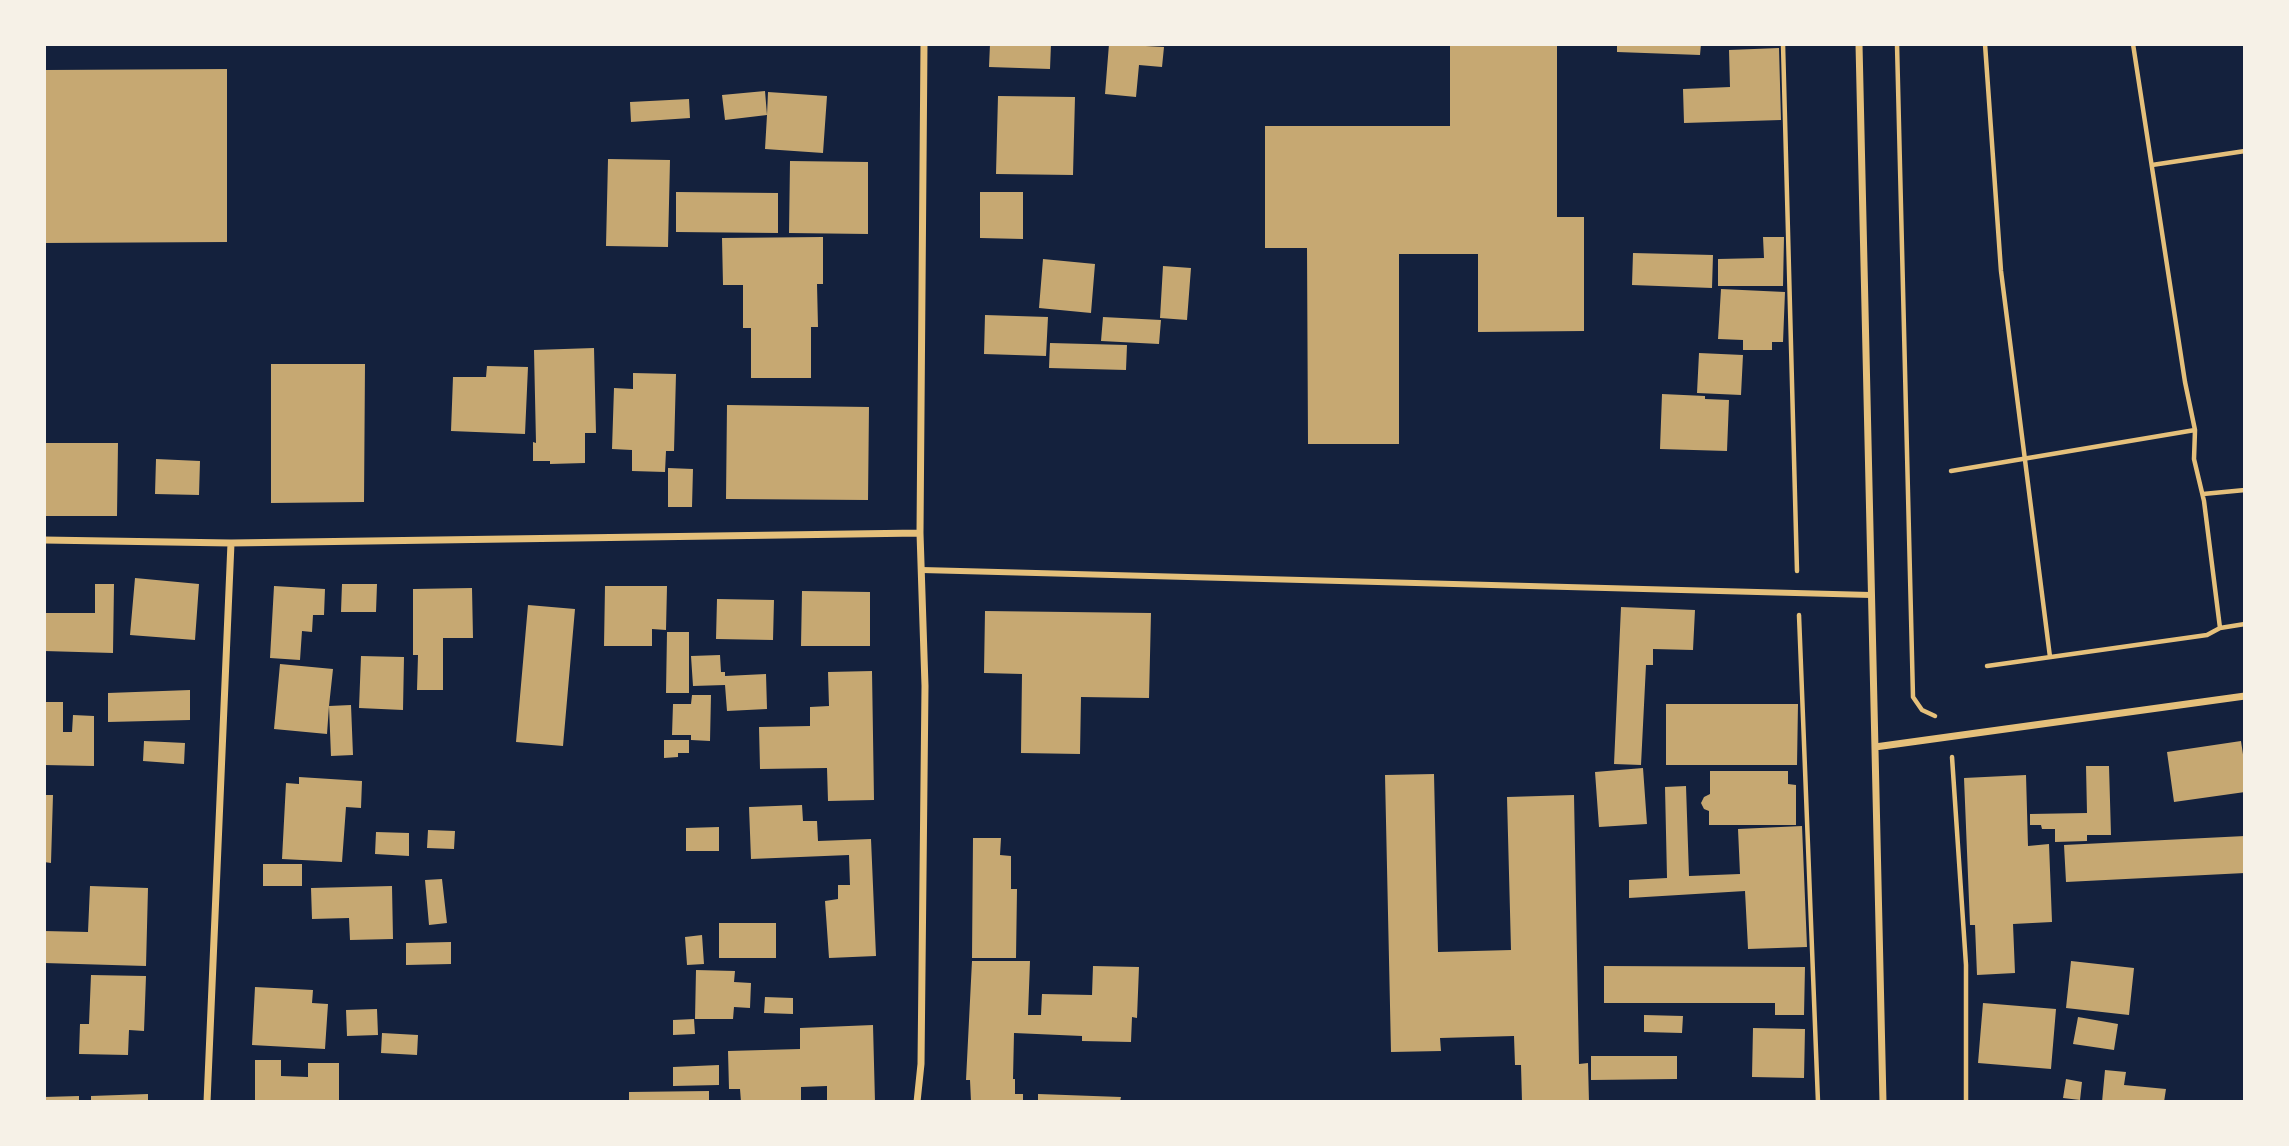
<!DOCTYPE html>
<html>
<head>
<meta charset="utf-8">
<style>
	body { margin:0 }
	#map { position:relative; width:2289px; height:1146px; overflow:hidden; background:#14213d; font-family:Arial,sans-serif }
	canvas { display:block }
	.frame { position:absolute; inset:0; border:46px solid #f6f1e7; pointer-events:none }
</style>
</head>
<body>
<div id="map">
<canvas width="2289" height="1146"></canvas>
<div class="frame"></div>
</div>
<script>
const ctx = document.querySelector('canvas').getContext('2d');
ctx.lineJoin = 'round';
function fill(path, color) {
  ctx.fillStyle = color;
  ctx.fill(path, 'evenodd');
}
function toPath(rows) {
  const path = new Path2D();
  for (const r of rows) {
    path.moveTo(r[0], r[1]);
    for (let i = 2; i < r.length; i += 2) path.lineTo(r[i], r[i + 1]);
  }
  return path;
}
function stroke(path, color, width, dash) {
  ctx.strokeStyle = color;
  ctx.lineWidth = width;
  ctx.lineCap = dash ? 'butt' : 'round';
  ctx.setLineDash(dash || []);
  ctx.stroke(path);
}
fill(toPath([
	[990,44,1051,44,1050,69,989,67],
	[1109,44,1164,47,1162,67,1139,65,1136,97,1105,94],
	[1450,44,1557,44,1557,217,1584,217,1584,331,1478,332,1478,254,1399,254,1399,444,1308,444,1307,248,1265,248,1265,126,1450,126],
	[1617,44,1701,44,1700,55,1617,52],
	[1779,48,1781,120,1684,123,1683,89,1730,87,1729,50],
	[227,69,227,242,44,243,44,70],
	[765,91,767,115,768,92,827,96,823,153,765,149,767,115,725,120,722,95],
	[998,96,1075,97,1073,175,996,174],
	[689,99,690,118,631,122,630,102],
	[608,159,670,160,668,247,606,246],
	[790,161,868,162,868,234,789,233],
	[676,192,778,193,778,233,676,232],
	[980,192,1023,192,1023,239,980,238],
	[823,237,823,284,817,284,818,327,811,327,811,378,751,378,751,328,743,328,743,285,723,285,722,238],
	[1763,237,1784,237,1783,286,1718,286,1718,259,1764,258],
	[1633,253,1713,255,1712,288,1632,285],
	[1043,259,1095,264,1091,313,1039,308],
	[1163,266,1191,268,1187,320,1160,318],
	[1721,289,1785,292,1783,342,1772,342,1772,350,1743,350,1743,340,1718,339],
	[985,315,1048,317,1046,356,984,354],
	[1103,317,1161,320,1159,344,1101,341],
	[1050,343,1127,345,1126,370,1049,368],
	[594,348,596,433,585,433,585,463,550,464,550,461,533,461,533,442,536,443,534,350],
	[1699,353,1743,355,1741,395,1697,393],
	[271,364,365,364,364,502,271,503],
	[487,366,528,367,525,434,451,431,453,377,486,377],
	[633,373,676,374,674,451,666,451,665,472,632,471,632,450,612,449,614,388,633,389],
	[1662,394,1705,396,1705,399,1729,400,1727,451,1660,449],
	[727,405,869,407,868,500,726,499],
	[44,443,118,443,117,516,44,516],
	[156,459,200,461,199,495,155,494],
	[668,468,693,469,692,507,668,507],
	[135,578,199,584,195,640,130,635],
	[95,584,114,584,113,653,44,651,44,613,95,613],
	[342,584,377,584,376,612,341,612],
	[274,586,325,589,324,615,313,615,312,632,302,631,300,660,270,658],
	[605,586,667,586,666,630,652,629,652,646,604,646],
	[472,588,473,638,443,638,443,690,417,690,418,655,413,655,413,589],
	[802,591,870,592,870,646,801,646],
	[717,599,774,600,773,640,716,639],
	[528,605,575,609,563,746,516,742],
	[1621,607,1695,610,1693,650,1653,649,1653,665,1646,665,1641,765,1614,764],
	[985,611,1151,613,1149,698,1081,697,1080,754,1021,753,1022,674,984,673],
	[667,632,689,632,689,693,666,693],
	[720,655,721,672,725,672,725,676,766,674,767,709,727,711,725,685,693,686,691,656],
	[361,656,404,657,403,710,359,708],
	[280,664,333,669,329,706,351,705,353,755,331,756,329,706,327,734,274,729],
	[872,671,874,800,828,801,827,768,760,769,759,727,810,726,810,707,829,706,828,672],
	[190,690,190,720,108,722,108,693],
	[692,695,711,695,710,741,691,740,691,735,672,735,673,704,691,704],
	[44,702,63,702,63,732,72,732,73,715,94,716,94,766,44,765],
	[1666,704,1798,704,1797,765,1666,765],
	[664,740,689,740,689,753,678,753,678,757,664,758],
	[144,741,185,743,184,764,143,761],
	[2241,741,2245,768,2245,792,2174,802,2167,752],
	[2086,766,2109,766,2111,835,2087,835,2087,841,2055,842,2055,829,2042,829,2041,825,2030,825,2030,814,2087,813],
	[1643,768,1647,824,1599,827,1595,772],
	[1710,771,1788,771,1788,784,1796,785,1796,825,1709,825,1709,811,1704,809,1701,803,1704,797,1710,794],
	[1434,774,1438,952,1511,950,1507,797,1574,795,1579,1064,1588,1063,1589,1102,1522,1102,1521,1065,1515,1065,1514,1036,1440,1038,1441,1051,1391,1052,1385,775],
	[2026,775,2028,846,2049,844,2052,922,2013,924,2015,973,1977,975,1975,925,1970,925,1964,778],
	[299,777,362,781,361,808,346,807,342,862,282,859,286,783,299,784],
	[1686,786,1689,876,1740,874,1738,829,1802,826,1807,947,1748,949,1745,891,1629,898,1629,880,1667,878,1665,787],
	[44,795,53,795,51,863,44,862],
	[802,805,803,821,817,821,818,841,871,839,876,956,829,958,825,901,838,899,838,885,850,885,849,855,751,859,749,807],
	[719,827,719,851,686,851,686,828],
	[428,830,455,831,454,849,427,848],
	[376,832,409,833,409,856,375,854],
	[2245,836,2245,873,2066,882,2064,845],
	[973,838,1001,838,1000,855,1011,856,1011,889,1017,889,1016,958,972,958],
	[263,864,302,864,302,886,263,886],
	[442,879,447,923,429,925,425,880],
	[90,886,148,888,146,966,44,963,44,931,88,932],
	[392,886,393,939,350,940,349,918,312,919,311,888],
	[719,923,776,923,776,958,719,958],
	[702,935,704,964,687,965,685,937],
	[451,942,451,964,406,965,406,943],
	[972,961,1030,961,1028,1015,1041,1015,1042,994,1092,995,1093,966,1139,967,1137,1018,1132,1017,1131,1042,1082,1041,1082,1036,1014,1033,1013,1079,1015,1079,1015,1094,1023,1094,1023,1102,971,1102,970,1080,966,1080],
	[2071,961,2134,968,2129,1015,2066,1008],
	[1604,966,1805,967,1804,1015,1775,1015,1775,1003,1604,1003],
	[696,970,735,971,734,982,751,983,750,1008,734,1007,733,1019,695,1019],
	[91,975,146,976,144,1031,129,1030,128,1055,79,1054,80,1024,89,1024],
	[255,987,313,990,312,1003,328,1004,325,1049,252,1045],
	[765,997,793,998,793,1014,764,1013],
	[1983,1003,2056,1009,2051,1069,1978,1063],
	[377,1009,378,1035,347,1036,346,1010],
	[1644,1015,1683,1016,1682,1033,1644,1032],
	[2078,1017,2118,1024,2114,1050,2073,1044],
	[694,1019,695,1034,673,1035,673,1020],
	[873,1025,875,1102,827,1102,827,1086,801,1087,801,1102,741,1102,740,1089,729,1089,728,1051,800,1049,800,1028],
	[1753,1028,1805,1029,1804,1078,1752,1077],
	[382,1033,418,1035,417,1055,381,1053],
	[1591,1056,1677,1056,1677,1079,1591,1080],
	[255,1060,281,1060,281,1076,308,1077,308,1063,339,1063,339,1102,255,1102],
	[719,1065,719,1085,673,1086,673,1067],
	[2105,1070,2126,1072,2124,1085,2166,1089,2164,1102,2102,1102],
	[2066,1079,2082,1082,2080,1100,2063,1098],
	[709,1091,709,1102,629,1102,629,1092],
	[148,1094,148,1102,91,1102,91,1096],
	[1038,1094,1121,1097,1120,1102,1038,1102],
	[79,1096,79,1102,44,1102,44,1097]
]), '#c6a872');
stroke(toPath([
	[1783,44,1797,571],
	[1897,44,1913,697,1922,710,1935,716],
	[1985,44,2001,271,2050,657],
	[2133,44,2185,382,2195,430,2194,459,2204,501,2220,628],
	[2152,165,2245,151],
	[1951,471,2195,430],
	[2203,494,2245,490],
	[1799,615,1818,1102],
	[1987,666,2207,635,2220,628,2245,624],
	[1952,757,1966,965,1966,1102]
]), '#e5c07b', 4.5);
stroke(toPath([
	[922,570,1871,595]
]), '#e5c07b', 6);
stroke(toPath([
	[1859,44,1883,1102],
	[44,540,231,543,920,533],
	[1875,747,2245,696],
	[207,1102,231,543],
	[917,1102,921,1064,925,686,920,533,924,44]
]), '#e5c07b', 7);
</script>
</body>
</html>
